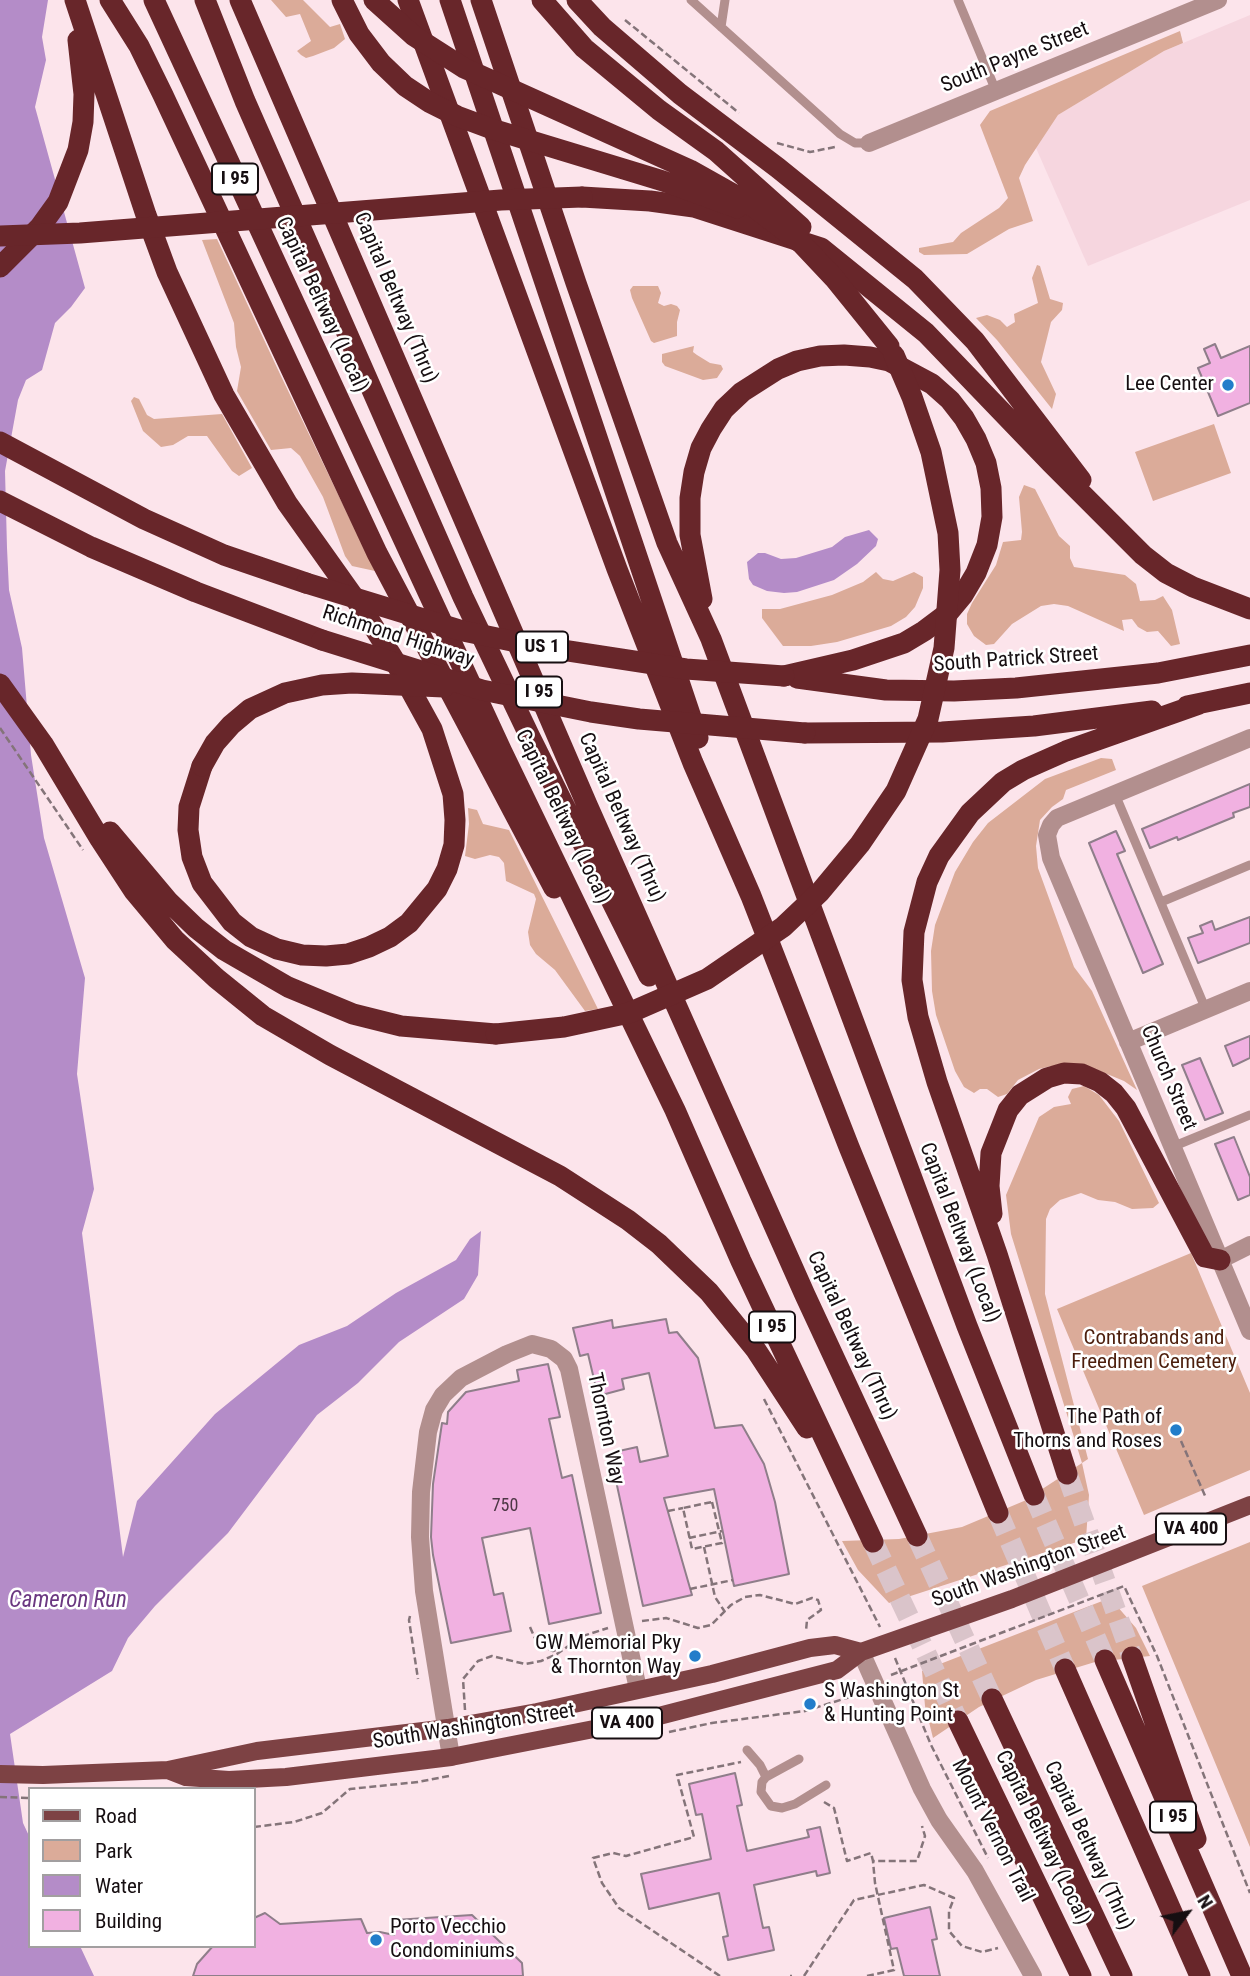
<!DOCTYPE html>
<html>
<head>
<meta charset="utf-8">
<style>
	body { margin:0 }
	#map { position:relative; width:1250px; height:1976px; overflow:hidden; background:#fce4eb; font-family:"Roboto Condensed",sans-serif }
	canvas { display:block }
	.legend { position:absolute; left:28px; top:1787px; width:228px; height:161px; box-sizing:border-box; background:#fff; border:2px solid #a29fa0; margin:0; padding:9px 12px; list-style:none; font-size:21px; color:#160e11 }
	.legend li { display:flex; align-items:center; gap:14px; height:35px }
	.legend b { width:35px; border:2px solid #a29fa0 }
	.north { position:absolute; left:1152px; top:1878px; width:70px; height:70px; -webkit-text-stroke:5px #fff; paint-order:stroke; rotate:58deg; font-size:19px; font-weight:700; line-height:28px; text-align:center; color:#160e11 }
	.north::after { content:''; display:block; margin:auto; width:24px; height:32px; background:#160e11; clip-path:polygon(50% 0,100% 100%,50% 72%,0 100%) }
</style>
</head>
<body>
<div id="map">
<canvas width="1250" height="1976"></canvas>
<ul class="legend">
<li><b style="height:9px;background:#7d4244"></b>Road</li>
<li><b style="height:19px;background:#dbab99"></b>Park</li>
<li><b style="height:19px;background:#b48cc8"></b>Water</li>
<li><b style="height:19px;background:#f1b1e1"></b>Building</li>
</ul>
<div class="north">N</div>
</div>
<script>
const ctx = document.querySelector('canvas').getContext('2d');
ctx.lineJoin = 'round';
function fill(path, color) {
  ctx.fillStyle = color;
  ctx.fill(path, 'evenodd');
}
function toPath(rows) {
  const path = new Path2D();
  for (const r of rows) {
    path.moveTo(r[0], r[1]);
    for (let i = 2; i < r.length; i += 2) path.lineTo(r[i], r[i + 1]);
  }
  return path;
}
function stroke(path, color, width, dash) {
  ctx.strokeStyle = color;
  ctx.lineWidth = width;
  ctx.lineCap = dash ? 'butt' : 'round';
  ctx.setLineDash(dash || []);
  ctx.stroke(path);
}
function label(font, color, halo, rows, align = 'center') {
  ctx.font = font + ' "Roboto Condensed",sans-serif';
  ctx.lineWidth = 5;
  ctx.setLineDash([]);
  ctx.textBaseline = 'middle';
  ctx.strokeStyle = halo;
  ctx.fillStyle = color;
  for (const [text, x, y, turn = 0] of rows) {
    ctx.save();
    ctx.translate(x, y);
    ctx.rotate((+turn || 0) * Math.PI / 180);
    ctx.textAlign = isNaN(turn) ? turn : align;
    if (halo) ctx.strokeText(text, 0, 0);
    ctx.fillText(text, 0, 0);
    ctx.restore();
  }
}
fill(toPath([
	[1250,15,1250,200,1088,266,1036,148,1058,115,1164,51]
]), '#f6d6df');
fill(toPath([
	[271,0,303,0,330,27,340,24,345,39,334,48,313,56,306,58,301,55,297,51,311,41,300,14,286,17],
	[1180,31,1183,43,1164,51,1058,115,1025,165,1019,178,1033,221,1009,229,967,254,924,255,919,252,919,248,953,242,961,233,999,208,1008,198,980,125,990,111],
	[217,239,280,374,375,571,352,566,345,556,323,497,300,456,291,448,271,450,237,391,241,367,236,347,234,323,202,240],
	[1037,265,1040,266,1050,299,1063,303,1062,310,1051,322,1041,362,1056,394,1052,409,997,340,976,318,987,315,1000,320,1007,327,1015,322,1014,314,1038,303,1032,278],
	[633,286,658,286,661,293,658,303,664,306,671,304,677,306,680,310,677,322,677,336,654,343,651,341,632,298,630,290],
	[694,346,693,352,697,355,710,363,721,365,723,369,717,378,703,380,665,366,662,362,662,354],
	[134,397,139,399,147,415,154,419,222,414,252,468,239,476,232,471,207,436,188,436,173,445,161,447,143,431,131,401],
	[1214,424,1231,473,1153,501,1135,452],
	[1024,485,1035,489,1059,536,1070,546,1070,558,1074,567,1125,575,1136,584,1140,601,1155,600,1163,596,1172,610,1180,644,1171,646,1158,631,1147,632,1138,627,1132,619,1122,620,1124,631,1068,606,1054,604,1041,606,1012,624,994,644,986,645,974,636,967,624,967,614,972,603,996,565,1003,542,1021,540,1022,532,1019,497],
	[876,572,883,579,893,581,914,572,923,577,923,588,915,607,906,617,891,626,837,642,811,646,783,646,762,618,762,609,780,609,832,595,863,582],
	[1101,758,1112,759,1116,770,1066,790,1063,799,1052,807,1040,820,1036,846,1038,868,1074,967,1092,991,1137,1090,1124,1081,1090,1067,1051,1066,1039,1069,1018,1080,1007,1094,998,1097,987,1089,980,1089,974,1093,964,1087,955,1071,936,1015,932,991,931,951,935,925,955,872,973,842,988,823,1045,779],
	[468,808,477,810,483,824,509,830,598,1009,585,1011,555,970,536,954,530,945,528,932,536,899,534,894,506,881,504,863,499,857,490,855,475,859,465,856,469,824],
	[1084,1086,1099,1095,1119,1121,1159,1203,1153,1208,1132,1209,1115,1202,1098,1200,1081,1193,1060,1200,1050,1209,1046,1219,1045,1294,1088,1459,1082,1463,1089,1495,1086,1539,889,1603,858,1570,842,1541,899,1539,962,1527,1024,1501,1082,1463,1011,1234,1006,1195,1039,1117,1054,1107,1071,1104,1068,1097,1072,1089],
	[1191,1253,1250,1393,1250,1470,1144,1515,1057,1309],
	[1250,1542,1250,1847,1142,1586],
	[1110,1598,1136,1628,1150,1656,1095,1662,1036,1680,979,1707,933,1738,925,1706,922,1671]
]), '#dbab99');
fill(toPath([
	[0,0,48,0,42,37,46,60,35,107,85,288,71,307,55,323,42,370,26,380,18,400,5,471,7,548,9,590,22,648,31,755,44,838,85,978,77,1074,94,1189,82,1233,123,1557,137,1501,215,1414,299,1345,347,1326,396,1293,456,1260,470,1239,481,1231,478,1275,464,1299,399,1342,358,1383,317,1415,228,1533,155,1606,128,1638,112,1671,10,1734,23,1823,30,1838,30,1946,80,1946,94,1976,0,1976],
	[869,530,878,539,876,546,857,564,834,580,797,592,784,593,767,591,753,585,749,579,747,562,758,553,765,553,781,559,796,558,832,547,845,537]
]), '#b48cc8');
const building = toPath([
	[1215,344,1221,358,1250,346,1250,403,1218,416,1198,368,1210,363,1204,349,1215,344],
	[1250,784,1250,807,1233,813,1234,817,1178,840,1177,837,1150,848,1142,829,1250,784],
	[1116,831,1125,851,1117,854,1163,964,1143,973,1089,843,1116,831],
	[1250,917,1250,943,1198,963,1188,938,1203,933,1200,926,1212,921,1215,930,1250,917],
	[1250,1036,1250,1058,1233,1066,1225,1046,1250,1036],
	[1200,1058,1223,1113,1205,1120,1182,1065,1200,1058],
	[1234,1137,1250,1177,1250,1195,1238,1200,1215,1144,1234,1137],
	[666,1319,669,1333,677,1332,698,1358,715,1428,742,1425,764,1464,775,1502,789,1574,734,1586,714,1489,664,1498,692,1595,643,1606,610,1453,637,1447,640,1462,668,1456,649,1373,622,1379,624,1389,598,1396,588,1354,580,1356,573,1328,612,1320,613,1328,666,1319],
	[548,1364,560,1417,549,1419,562,1478,572,1475,601,1613,549,1624,530,1528,482,1538,494,1595,503,1593,511,1631,451,1643,433,1555,431,1537,433,1484,442,1423,447,1424,448,1412,466,1392,519,1381,517,1370,548,1364],
	[735,1773,742,1805,737,1806,747,1851,809,1837,807,1830,820,1827,830,1873,817,1876,816,1871,754,1885,763,1928,769,1927,774,1950,728,1960,723,1937,728,1936,719,1893,649,1909,641,1874,711,1859,702,1814,696,1815,689,1784,735,1773],
	[930,1907,937,1939,932,1940,940,1976,904,1976,897,1948,891,1949,884,1918,930,1907],
	[265,1913,280,1924,361,1919,367,1933,380,1932,394,1935,395,1920,472,1915,522,1963,523,1976,193,1976,197,1964,213,1946,254,1946,254,1918,265,1913]
]);
fill(building, '#f1b1e1');
stroke(building, '#8f7e8a', 2);
stroke(toPath([
	[1067,1474,1132,1657],
	[1034,1495,1105,1660],
	[998,1513,1065,1669],
	[917,1536,992,1699],
	[873,1542,958,1721]
]), '#dac4ca', 21, [21, 10]);
stroke(toPath([
	[625,20,739,113],
	[777,143,810,152,835,147],
	[0,728,83,850],
	[764,1399,880,1627],
	[1181,1441,1206,1498],
	[712,1502,722,1543,692,1549,683,1508,712,1502],
	[668,1511,683,1508],
	[689,1538,722,1531],
	[704,1547,715,1597,725,1612],
	[690,1589,733,1580],
	[410,1616,409,1620,418,1679],
	[642,1621,666,1618,698,1628,711,1625,731,1605,745,1597,760,1595,795,1604,812,1598,818,1600,821,1610,807,1620,806,1631],
	[530,1627,538,1645,553,1651,562,1648],
	[895,1658,931,1745,988,1858],
	[891,1675,1124,1586,1157,1656,1250,1893],
	[465,1710,463,1679,478,1661,492,1656,525,1664,541,1661,557,1654,583,1636,608,1628],
	[669,1732,712,1723,805,1711,850,1697,859,1686],
	[0,1797,30,1798],
	[824,1802,834,1808,847,1861,871,1853,873,1861,917,1861,925,1836,922,1826],
	[254,1827,294,1822,322,1813,350,1789,418,1782,449,1776],
	[720,1976,619,1908,602,1883,593,1858,613,1853,626,1856,694,1837,677,1775,741,1762],
	[790,1976,792,1976],
	[804,1976,854,1900,924,1885,954,1898,949,1911,949,1931,962,1946,982,1952,998,1948],
	[867,1976,894,1970,875,1883,873,1861]
]), '#847479', 2.5, [7, 3.5]);
stroke(toPath([
	[691,0,840,134,855,143,869,143],
	[958,0,996,91],
	[721,27,725,0],
	[1115,794,1206,1010],
	[1161,902,1250,865],
	[1172,1147,1250,1115],
	[747,1750,760,1765,766,1777,762,1782,761,1792,771,1806,782,1808,795,1804,826,1785],
	[766,1777,799,1759]
]), '#b28f8e', 9);
stroke(toPath([
	[869,143,1218,0],
	[1250,738,1057,818,1051,825,1047,835,1051,858,1250,1331],
	[1128,1042,1250,991],
	[1220,1260,1250,1245],
	[861,1652,922,1789,939,1820,975,1871,1033,1976],
	[451,1757,424,1591,420,1537,421,1492,428,1432,434,1410,443,1395,461,1378,507,1354,532,1344,551,1349,564,1359,569,1369,638,1689]
]), '#b28f8e', 18);
stroke(toPath([
	[168,1770,186,1777,229,1780,286,1777,451,1757,655,1717,837,1670,861,1652,1012,1599,1250,1505],
	[0,1774,43,1775,168,1770,257,1751,448,1728,537,1712,712,1674,810,1648,835,1645,861,1652]
]), '#7d4244', 18);
stroke(toPath([
	[75,0,146,215,167,272,224,395,287,503,363,610,393,658,432,729,453,794,455,820,454,845,447,869,437,889,409,923,390,937,369,947,348,954,326,956,302,955,277,949,251,937,232,922,202,883,192,857,188,830,189,807,202,766],
	[110,0,139,46,163,95,377,553,554,888],
	[154,0,502,752,675,1110,741,1261,873,1542],
	[205,0,245,101,463,597,529,735,649,976],
	[240,0,588,807,805,1295,917,1536],
	[408,0,617,569,693,763,751,896,849,1147,998,1513],
	[450,0,698,738],
	[481,0,576,283,667,543,711,639,967,1326,1034,1495],
	[577,0,602,27,680,94,778,168,915,279,975,341,1081,480],
	[582,197,650,201,694,207,821,248,926,333,1051,463,1143,555,1166,573,1193,587,1250,609],
	[0,267,40,227,58,202,78,150,83,122,84,94,78,40],
	[0,442,144,519,224,555,306,583],
	[0,501,91,547,196,592,322,640],
	[702,599,690,535,690,498,694,472,701,448,711,429,724,409,742,392,778,369,797,361,820,356,844,355,870,357,889,361,932,384,950,400,964,418,976,439,986,463,991,488,992,517,987,545,976,573,963,595,948,613,924,631,904,643,853,660,784,676],
	[797,678,886,690,954,691,1016,688,1158,673,1250,655],
	[0,684,43,744,100,839,134,891,175,940,216,978,263,1016,330,1055,560,1176,628,1220,659,1244,709,1292,756,1350,807,1428],
	[1187,706,1250,693],
	[805,733,942,732,1034,726,1152,711],
	[110,832,168,901,196,928,224,950,288,987,353,1014,401,1026,496,1034],
	[992,1214,989,1186,991,1153,1008,1110,1020,1095,1047,1078,1064,1073,1082,1074,1100,1082,1114,1093,1126,1108,1205,1257,1220,1260],
	[1067,1474,997,1254,937,1082,918,1017,912,980,914,932,927,882,939,856,970,813,1003,782,1023,770,1066,751,1199,704],
	[1132,1657,1196,1839],
	[1105,1660,1242,1976],
	[1065,1669,1200,1976],
	[992,1699,1122,1976],
	[958,1721,1081,1976]
]), '#68262a', 21);
stroke(toPath([
	[342,0,359,34,381,63,405,86,429,102,457,116,492,129,663,181,737,208],
	[374,0,414,36,464,68,690,170,747,202,802,244,834,278,889,346],
	[542,0,584,48,659,110,716,151,801,227],
	[0,236,80,233,501,200,582,197],
	[306,583,463,631,536,646,686,669,784,676],
	[322,640,482,690,591,712,639,719,805,733],
	[202,766,215,743,231,725,250,709,285,693,322,685,352,683,444,687],
	[496,1034,564,1027,629,1013,707,979,783,927,820,892,860,844,896,791,928,719,944,648,950,570,948,533,931,452,912,397,894,355]
]), '#68262a', 21);
for (const [x, y, r, color] of [
	[1228,385,7,"#227dca"],
	[1176,1430,7,"#227dca"],
	[695,1656,7,"#227dca"],
	[810,1704,7,"#227dca"],
	[376,1940,7,"#227dca"]
]) {
  const dot = new Path2D();
  dot.arc(x, y, r, 0, 2 * Math.PI);
  ctx.fillStyle = color;
  ctx.fill(dot);
  stroke(dot, '#fff', 2.5);
}
label('18px', '#4d3745', null, [
	["750",505,1506]
]);
for (const [x, y, w] of [
	[235,179,46],
	[542,647,52],
	[539,692,46],
	[772,1327,46],
	[1191,1529,70],
	[627,1723,70],
	[1173,1817,46]
]) {
  const box = new Path2D();
  box.roundRect(x - w / 2, y - 15.5, w, 31, 5);
  ctx.fillStyle = '#fff';
  ctx.fill(box);
  stroke(box, '#160e11', 2);
}
label('bold 19px', '#160e11', null, [
	["I 95",235,179],
	["US 1",542,647],
	["I 95",539,692],
	["I 95",772,1327],
	["VA 400",1191,1529],
	["VA 400",627,1723],
	["I 95",1173,1817]
]);
label('21px', '#160e11', '#fff', [
	["South Payne Street",1015,58,-22],
	["Capital Beltway (Thru)",395,298,67],
	["Capital Beltway (Local)",321,305,65],
	["Richmond Highway",398,637,18],
	["South Patrick Street",1016,660,-4],
	["Capital Beltway (Local)",562,817,64],
	["Capital Beltway (Thru)",621,818,66],
	["Church Street",1168,1078,67],
	["Capital Beltway (Local)",959,1233,69],
	["Capital Beltway (Thru)",851,1336,65],
	["Thornton Way",605,1429,78],
	["South Washington Street",1029,1567,-20],
	["South Washington Street",474,1727,-9],
	["Mount Vernon Trail",992,1831,63],
	["Capital Beltway (Local)",1042,1838,64],
	["Capital Beltway (Thru)",1088,1846,65]
]);
label('21px', '#160e11', '#fff', [
	["Lee Center",1214,385],
	["The Path of",1162,1418],
	["Thorns and Roses",1162,1442],
	["GW Memorial Pky",681,1644],
	["& Thornton Way",681,1668],
	["S Washington St",824,1692,"left"],
	["& Hunting Point",824,1716,"left"],
	["Porto Vecchio",390,1928,"left"],
	["Condominiums",390,1952,"left"]
], 'right');
label('21px', '#4d1f0d', '#fff', [
	["Contrabands and",1154,1339],
	["Freedmen Cemetery",1154,1363]
]);
label('italic 23px', '#6b3881', '#fff', [
	["Cameron Run",68,1601]
]);
</script>
</body>
</html>
